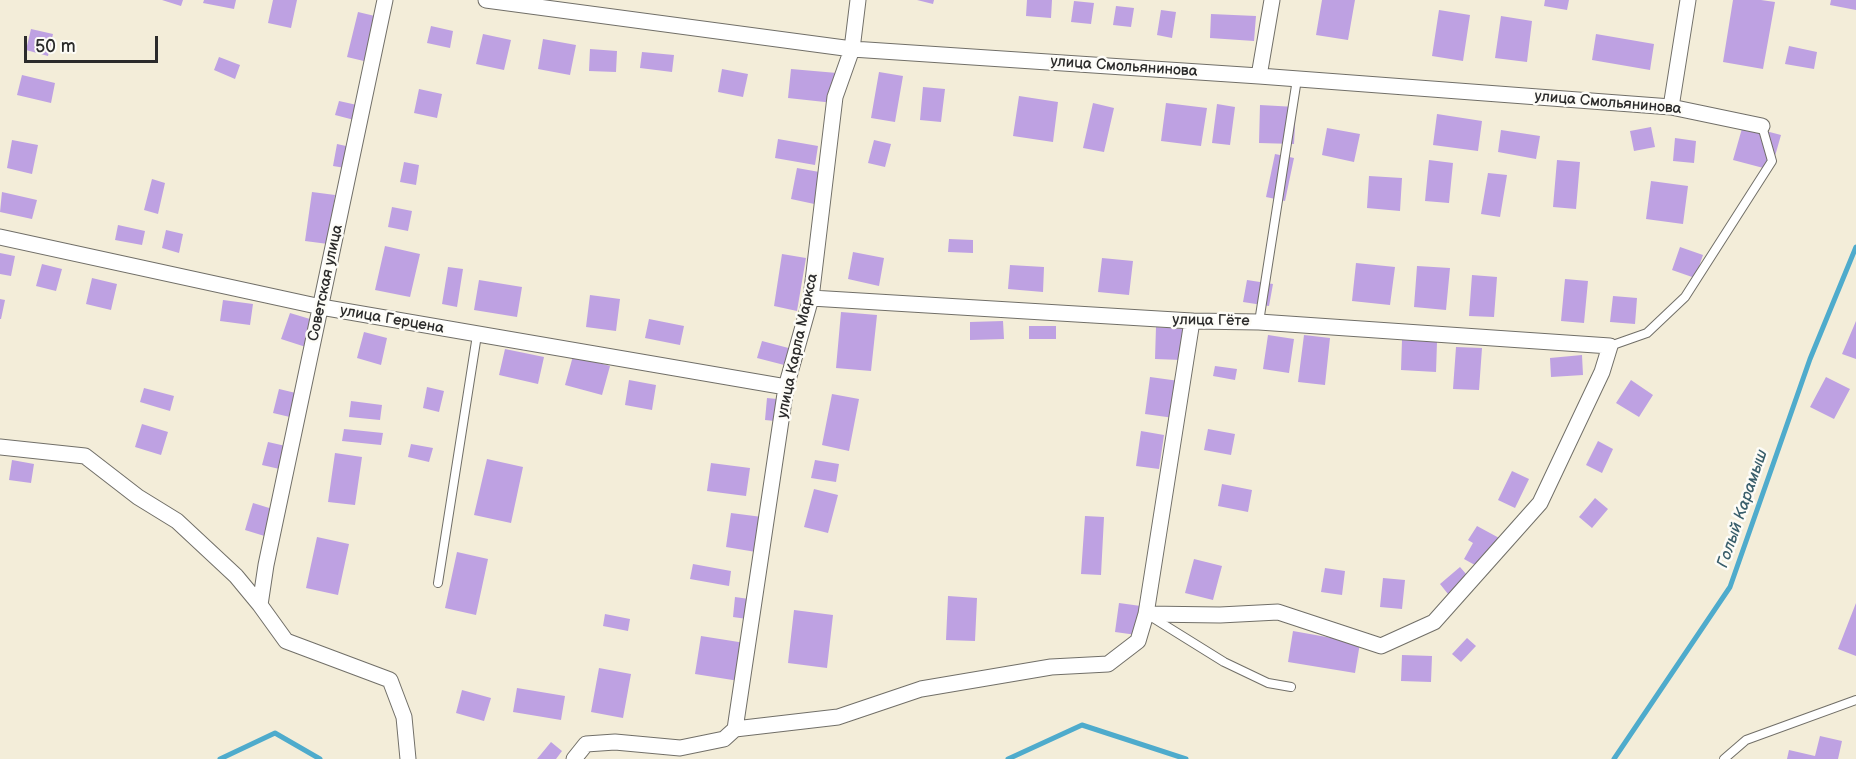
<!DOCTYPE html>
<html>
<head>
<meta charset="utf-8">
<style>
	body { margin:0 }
	#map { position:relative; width:1856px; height:759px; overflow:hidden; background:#f3edd9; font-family:"Balsamiq Sans",sans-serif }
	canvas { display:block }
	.scale { position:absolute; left:24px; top:36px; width:134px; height:27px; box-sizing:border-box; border:3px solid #2b2b2b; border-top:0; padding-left:8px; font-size:18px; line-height:21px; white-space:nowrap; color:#2b2b2b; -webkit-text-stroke:4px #fdfcf7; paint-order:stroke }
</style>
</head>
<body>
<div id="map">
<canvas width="1856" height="759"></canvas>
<div class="scale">50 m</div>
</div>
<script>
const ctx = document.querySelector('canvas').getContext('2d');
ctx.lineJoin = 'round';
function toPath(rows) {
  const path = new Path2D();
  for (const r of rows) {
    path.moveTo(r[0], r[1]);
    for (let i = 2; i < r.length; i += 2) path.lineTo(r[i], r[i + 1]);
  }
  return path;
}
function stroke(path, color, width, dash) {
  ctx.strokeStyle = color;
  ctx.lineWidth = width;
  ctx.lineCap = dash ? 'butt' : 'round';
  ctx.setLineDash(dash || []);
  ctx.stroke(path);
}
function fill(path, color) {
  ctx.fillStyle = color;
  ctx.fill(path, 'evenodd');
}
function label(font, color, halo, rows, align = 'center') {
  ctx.font = font + ' "Balsamiq Sans",sans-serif';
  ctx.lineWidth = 5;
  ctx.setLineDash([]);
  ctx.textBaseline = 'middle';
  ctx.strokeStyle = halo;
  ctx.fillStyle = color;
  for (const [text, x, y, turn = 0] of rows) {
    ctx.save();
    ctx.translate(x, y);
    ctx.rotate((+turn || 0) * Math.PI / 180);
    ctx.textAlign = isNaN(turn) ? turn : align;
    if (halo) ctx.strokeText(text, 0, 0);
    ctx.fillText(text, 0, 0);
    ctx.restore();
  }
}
stroke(toPath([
	[220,759,275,733,320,759],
	[1008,759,1082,725,1186,759],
	[1614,759,1730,587,1810,359,1856,247]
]), '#4eabcc', 5);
fill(toPath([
	[162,0,183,0,181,6],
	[204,0,236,0,234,9,203,3],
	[273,0,297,0,291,28,268,23],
	[917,0,934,0,933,4],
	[1027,0,1052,0,1051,18,1026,16],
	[1322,0,1355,0,1348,40,1316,35],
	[1545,0,1569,0,1567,10,1544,6],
	[1733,0,1761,0,1775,2,1763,69,1723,62],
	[1831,0,1856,0,1856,10,1830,5],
	[1074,1,1094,3,1091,24,1071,22],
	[1116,6,1134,8,1131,27,1113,25],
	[1161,10,1176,12,1172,38,1157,35],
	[1439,10,1470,15,1463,61,1432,56],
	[358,12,379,17,368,62,347,57],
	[1211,14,1256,16,1254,41,1210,38],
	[1501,16,1532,21,1527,62,1495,58],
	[431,26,453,31,450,48,427,43],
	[31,29,53,34,48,56,26,50],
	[483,34,511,40,504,70,476,64],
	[1596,34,1654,44,1650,70,1592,60],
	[543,39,576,45,570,75,538,69],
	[1789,46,1817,52,1814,69,1785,64],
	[590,49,617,51,616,72,589,71],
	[642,52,674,55,672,72,640,68],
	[219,57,240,65,235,79,214,70],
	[722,69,748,74,743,97,718,92],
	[791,69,837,73,834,103,788,98],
	[879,72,903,76,895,122,871,118],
	[22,75,55,83,51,103,17,95],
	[923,87,945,89,941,122,920,120],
	[419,89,442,94,437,118,414,113],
	[1019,96,1058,102,1053,142,1013,136],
	[339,101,366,107,362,122,335,115],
	[1093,103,1114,108,1104,152,1083,148],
	[1166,103,1207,108,1201,146,1161,141],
	[1217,104,1235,107,1230,145,1212,143],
	[1260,105,1296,107,1294,144,1259,143],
	[1437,114,1482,121,1478,151,1433,145],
	[1743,125,1781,135,1771,170,1733,160],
	[1651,127,1655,147,1634,151,1630,131],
	[1327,128,1360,134,1354,162,1322,155],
	[1501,130,1540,136,1536,159,1498,152],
	[1675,138,1696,141,1694,163,1673,161],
	[778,139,818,146,815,165,775,158],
	[12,140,38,145,32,174,7,168],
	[874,140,891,144,885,167,868,163],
	[337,144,355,148,351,169,333,166],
	[1275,154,1294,158,1285,201,1266,197],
	[1429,160,1453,163,1449,203,1425,201],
	[1557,160,1580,162,1576,209,1553,207],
	[404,162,419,165,416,185,400,182],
	[797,168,825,173,819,205,791,199],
	[1488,173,1507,175,1500,217,1481,214],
	[1369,176,1402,178,1400,211,1367,208],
	[152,179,165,183,158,214,144,210],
	[1651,181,1688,186,1683,224,1646,219],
	[2,192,37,200,32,219,0,212],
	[312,192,335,195,328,244,305,241],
	[392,207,412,211,408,231,388,227],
	[118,225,145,231,142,245,115,240],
	[166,230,183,234,179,253,162,248],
	[949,239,973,240,973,253,948,252],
	[385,246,420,254,410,297,375,290],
	[1680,247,1703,255,1695,278,1672,270],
	[853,252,884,258,879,286,848,279],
	[0,253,15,256,11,276,0,274],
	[782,254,806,258,797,311,774,306],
	[1102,258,1133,261,1129,295,1098,292],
	[1356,263,1395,267,1390,305,1352,301],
	[42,264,62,269,56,291,36,286],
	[1010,265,1044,267,1043,292,1008,289],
	[1417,266,1450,268,1446,310,1414,307],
	[448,267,463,269,457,307,442,304],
	[1472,275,1497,277,1494,317,1469,316],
	[92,278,117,284,111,310,86,304],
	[1565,279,1588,281,1584,323,1561,321],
	[479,280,522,287,517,317,474,310],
	[1247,280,1273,284,1269,306,1243,302],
	[590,295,620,299,616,331,586,327],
	[1613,296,1637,298,1635,324,1610,322],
	[0,299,5,300,1,319,0,319],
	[223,300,253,304,250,325,220,321],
	[841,312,877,315,871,371,836,368],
	[290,313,320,322,312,349,281,339],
	[649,319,684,326,680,345,645,338],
	[1003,321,1004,339,970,340,970,322],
	[1856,321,1856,359,1842,354],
	[1029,326,1056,326,1056,339,1029,339],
	[1156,327,1183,329,1182,360,1155,359],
	[364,332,387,338,381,365,357,358],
	[1268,335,1294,339,1289,373,1263,369],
	[1304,335,1330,338,1325,385,1298,382],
	[1402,340,1437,342,1436,372,1401,370],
	[762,341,796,350,792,367,757,358],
	[1456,347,1482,348,1479,390,1453,389],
	[505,349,544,357,538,384,499,375],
	[1582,355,1583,375,1551,377,1550,358],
	[573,356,610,366,602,395,565,385],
	[1215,366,1237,369,1235,380,1213,376],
	[1150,377,1179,381,1174,418,1145,414],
	[1826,377,1850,389,1834,419,1810,407],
	[629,380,656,385,652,410,625,405],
	[1631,380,1653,395,1639,417,1616,403],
	[427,387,444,391,439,412,423,408],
	[144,388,174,396,170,411,140,402],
	[279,389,300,394,294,418,273,413],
	[832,394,859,399,849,451,822,445],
	[767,398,787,400,785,422,765,420],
	[351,401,382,405,380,420,349,417],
	[142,424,168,432,161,455,135,447],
	[344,429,383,433,381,445,342,441],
	[1208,429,1235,434,1231,455,1204,450],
	[1141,431,1164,435,1159,469,1136,466],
	[1598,441,1613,449,1602,473,1586,465],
	[268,442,290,447,284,470,262,465],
	[411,444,433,448,429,462,408,457],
	[335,453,362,457,355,505,328,502],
	[487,459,523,467,511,523,474,515],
	[12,460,34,464,31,483,9,480],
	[815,460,839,464,836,482,811,478],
	[711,463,750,468,746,496,707,491],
	[1512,471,1529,479,1515,508,1498,500],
	[1222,484,1252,490,1248,512,1218,506],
	[814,489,838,495,828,533,804,527],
	[1595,498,1608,509,1592,528,1579,517],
	[253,503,279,511,271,538,245,530],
	[731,513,762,517,756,552,726,547],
	[1085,516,1104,517,1101,575,1081,574],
	[1477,526,1501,539,1484,570,1464,559,1473,543,1468,540],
	[317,537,349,544,338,595,306,588],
	[457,552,488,559,476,615,445,608],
	[1194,559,1222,566,1213,600,1185,593],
	[693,564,731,571,729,586,690,579],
	[1460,567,1473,582,1452,599,1440,584],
	[1325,568,1345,571,1342,595,1321,592],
	[1383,578,1405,580,1402,609,1380,607],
	[948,596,977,598,975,641,946,640],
	[735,597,756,600,754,620,733,617],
	[1119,603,1148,607,1144,636,1115,632],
	[1856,603,1856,656,1838,649],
	[794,610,833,615,827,668,788,663],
	[605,614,630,619,628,631,603,626],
	[1293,631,1360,643,1355,673,1288,662],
	[701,636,745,643,739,681,695,674],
	[1467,638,1476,646,1461,662,1452,654],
	[1402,655,1432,656,1431,682,1401,681],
	[599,668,631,674,623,718,591,712],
	[517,688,565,696,561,720,513,712],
	[462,690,491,698,484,721,456,713],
	[1820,736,1842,741,1838,759,1787,759,1789,750,1815,756],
	[551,742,562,751,556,759,537,759]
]), '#bea1e2');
const service = toPath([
	[1259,322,1297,79],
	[1610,346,1647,333,1685,297,1772,161,1762,126],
	[438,583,477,335],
	[1150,616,1224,662,1268,683,1291,687],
	[1724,759,1746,740,1856,700]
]);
const minor = toPath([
	[385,0,266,565,260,605,286,641,390,680,404,717,408,759],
	[486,0,852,49,1259,76,1671,107,1762,126],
	[1259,76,1272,0],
	[1671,107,1688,0],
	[0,237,321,307,786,387],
	[811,298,1192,321,1259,322,1610,346,1602,372,1540,503,1434,622,1381,646,1278,612,1220,615,1146,614],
	[0,447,85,456,138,497,177,521,236,576,260,605],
	[735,729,786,387,811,298,835,97,852,49,858,0],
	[574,759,586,744,615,742,680,748,724,739,735,729,838,717,921,689,1051,667,1108,664,1138,641,1146,614,1192,321]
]);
stroke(service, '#716f68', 10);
stroke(minor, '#716f68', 17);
stroke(service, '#fff', 8);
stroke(minor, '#fff', 15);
label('15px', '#2b2b2b', '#fdfcf7', [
	["улица Смольянинова",1124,67,4],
	["улица Смольянинова",1608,103,5],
	["Советская улица",326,283,-78],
	["улица Герцена",392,320,10],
	["улица Гёте",1211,321,1],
	["улица Карла Маркса",798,346,-78]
]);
label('italic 16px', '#395e6b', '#fdfcf7', [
	["Голый Карамыш",1743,509,-71]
]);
</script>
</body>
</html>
